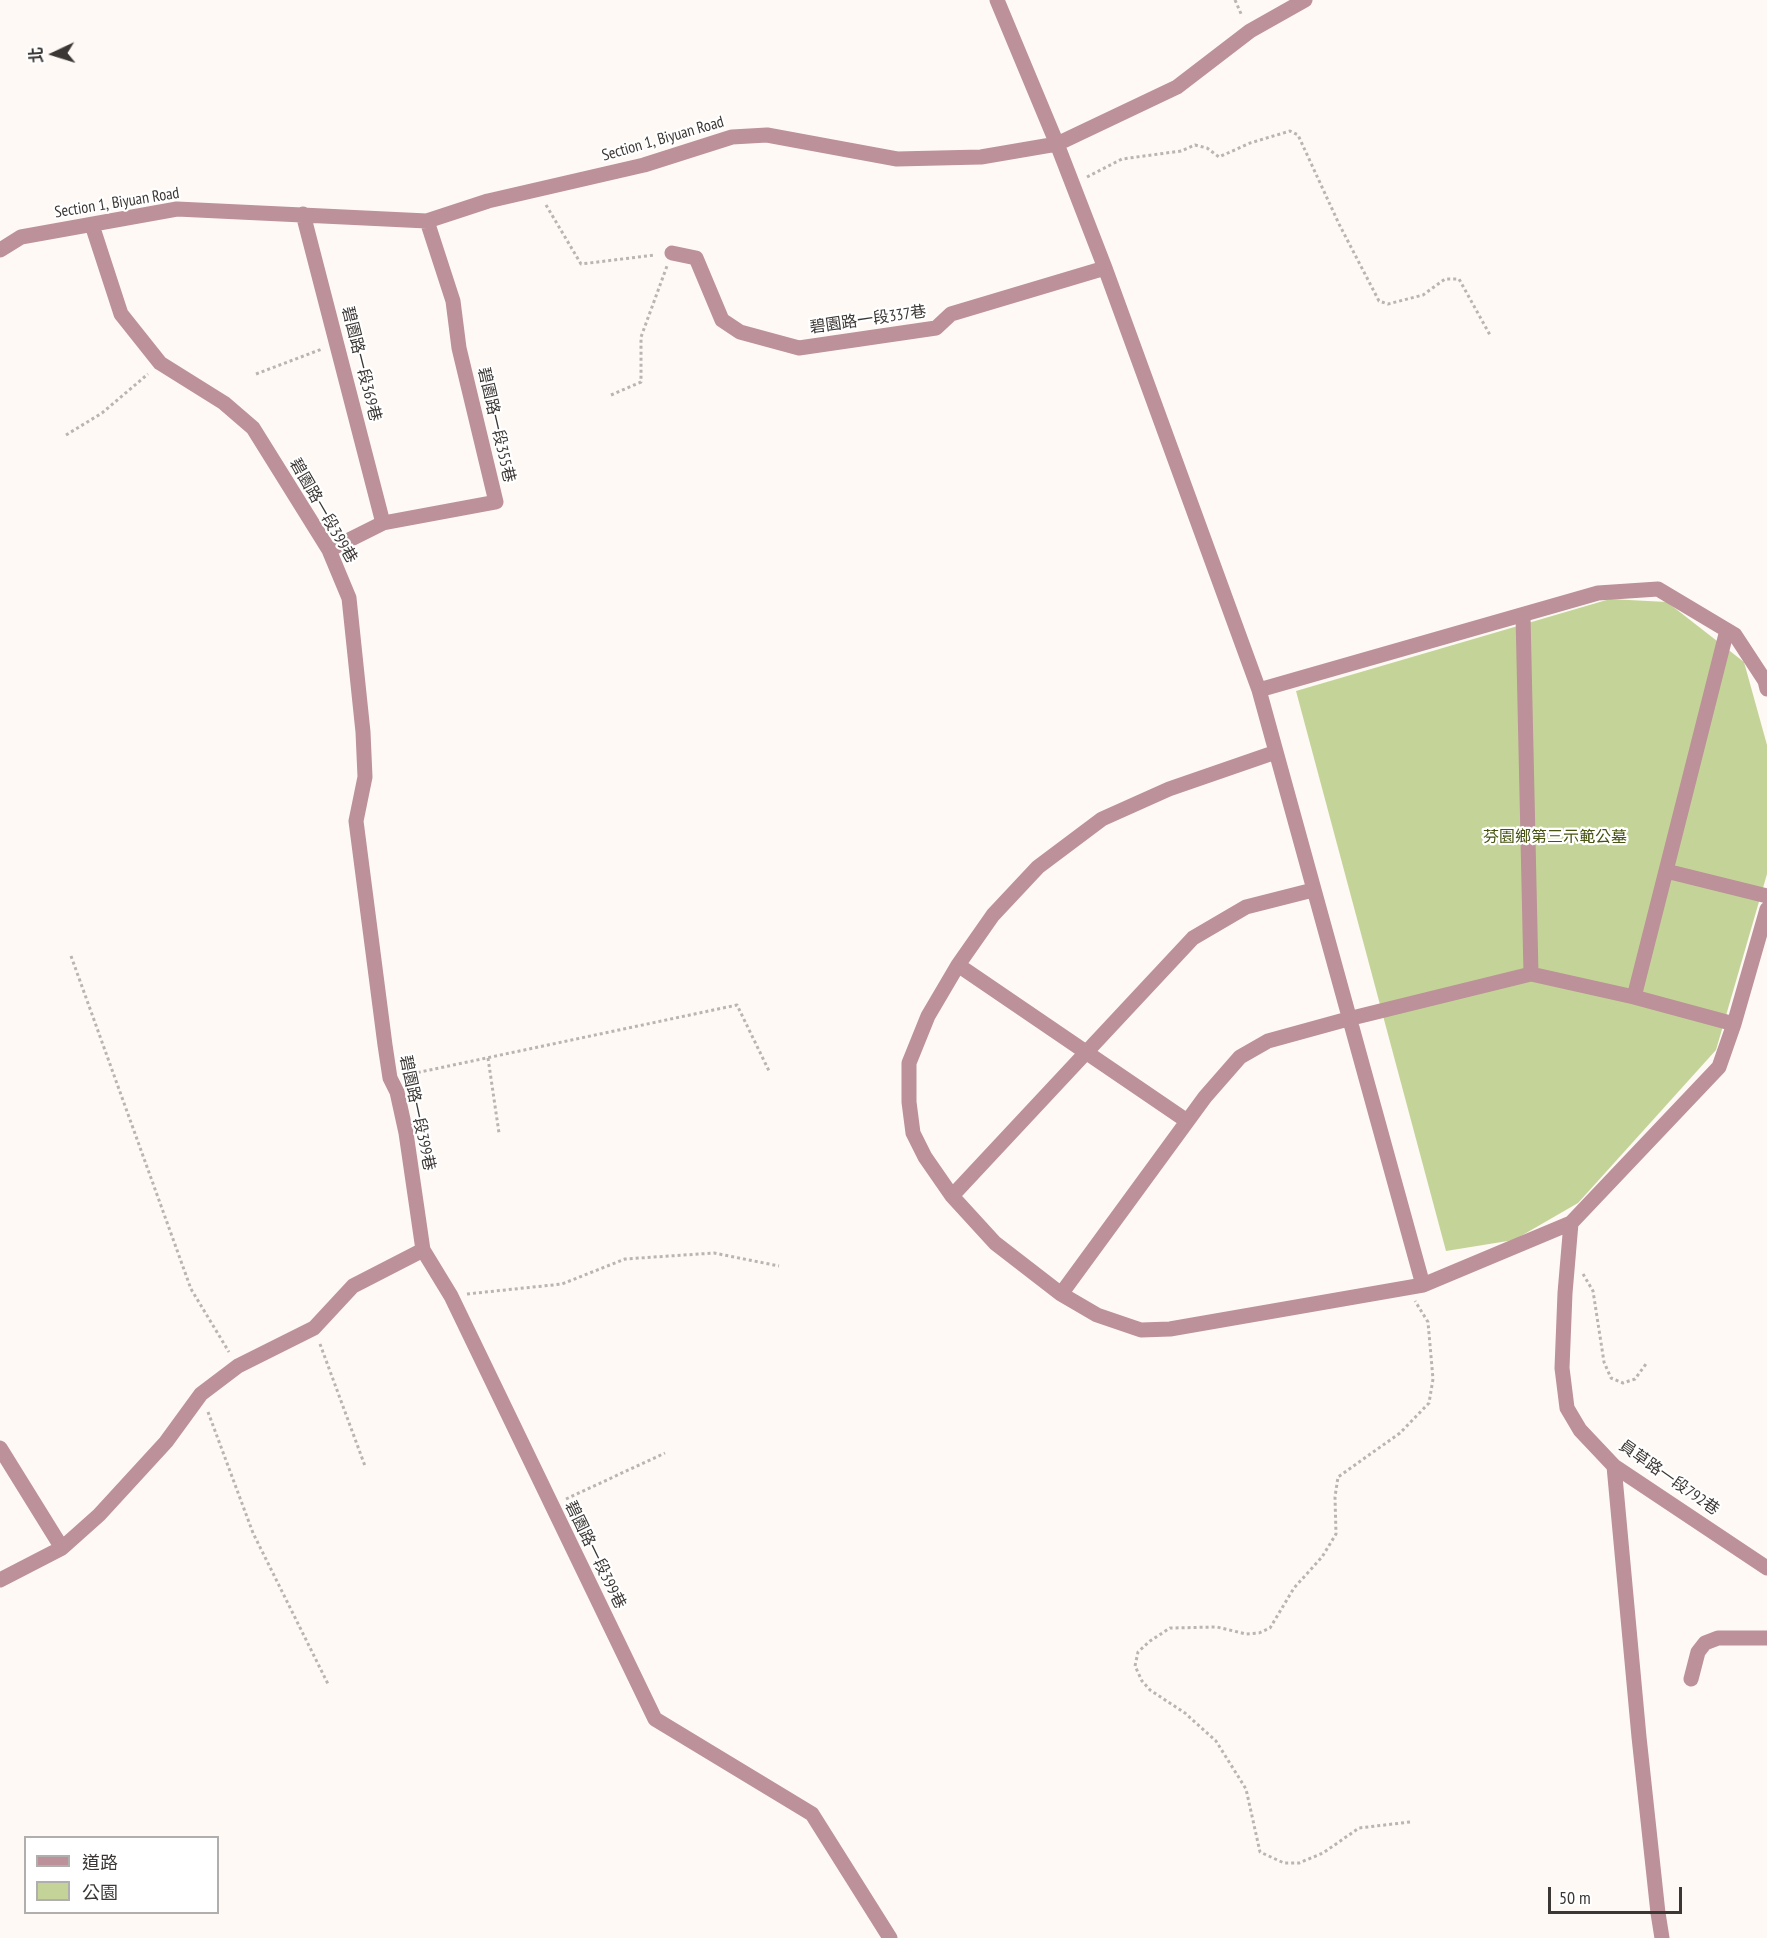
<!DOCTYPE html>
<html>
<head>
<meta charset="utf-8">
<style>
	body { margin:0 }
	#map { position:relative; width:1767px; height:1938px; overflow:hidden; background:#fef9f5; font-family:"PT Sans Narrow","Noto Sans TC",sans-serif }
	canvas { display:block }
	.legend { position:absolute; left:24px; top:1836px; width:195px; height:78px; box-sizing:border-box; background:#fff; border:2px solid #b1afae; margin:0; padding:8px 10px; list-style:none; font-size:18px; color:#3b3735 }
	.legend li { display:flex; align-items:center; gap:12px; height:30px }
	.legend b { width:30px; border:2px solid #b1afae }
	.north { position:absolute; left:24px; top:24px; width:60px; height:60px; -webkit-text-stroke:4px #fff; paint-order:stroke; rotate:266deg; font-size:16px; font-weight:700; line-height:24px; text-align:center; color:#3b3735 }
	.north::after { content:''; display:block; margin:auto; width:21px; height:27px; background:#3b3735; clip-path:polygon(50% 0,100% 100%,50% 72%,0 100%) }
	.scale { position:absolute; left:1548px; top:1887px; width:134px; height:27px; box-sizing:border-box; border:3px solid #3b3735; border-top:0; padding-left:8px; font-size:18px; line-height:21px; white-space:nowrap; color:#3b3735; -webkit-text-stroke:4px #fff; paint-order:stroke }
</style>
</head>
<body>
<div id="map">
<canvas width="1767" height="1938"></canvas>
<ul class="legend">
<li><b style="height:8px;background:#bc9199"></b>道路</li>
<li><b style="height:16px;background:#c4d498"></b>公園</li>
</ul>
<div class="north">北</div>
<div class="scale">50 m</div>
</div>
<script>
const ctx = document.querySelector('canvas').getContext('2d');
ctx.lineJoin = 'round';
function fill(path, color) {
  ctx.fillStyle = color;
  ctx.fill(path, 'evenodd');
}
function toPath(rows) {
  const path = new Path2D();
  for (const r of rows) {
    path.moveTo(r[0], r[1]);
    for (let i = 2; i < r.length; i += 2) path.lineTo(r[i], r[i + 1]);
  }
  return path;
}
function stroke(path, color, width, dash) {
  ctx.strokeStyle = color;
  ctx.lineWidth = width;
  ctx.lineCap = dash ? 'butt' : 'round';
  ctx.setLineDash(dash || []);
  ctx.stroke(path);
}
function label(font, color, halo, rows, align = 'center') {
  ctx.font = font + ' "PT Sans Narrow","Noto Sans TC",sans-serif';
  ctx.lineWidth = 4.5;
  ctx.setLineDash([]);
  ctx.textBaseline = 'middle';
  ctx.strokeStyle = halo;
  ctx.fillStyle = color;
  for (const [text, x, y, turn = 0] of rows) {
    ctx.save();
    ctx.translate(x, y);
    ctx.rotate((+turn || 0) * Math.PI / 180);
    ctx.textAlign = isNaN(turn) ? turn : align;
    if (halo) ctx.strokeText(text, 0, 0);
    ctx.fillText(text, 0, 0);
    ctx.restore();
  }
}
fill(toPath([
	[1610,599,1667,602,1744,662,1767,745,1767,874,1716,1050,1578,1203,1514,1240,1446,1251,1296,691]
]), '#c4d498');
stroke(toPath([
	[1235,0,1242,16],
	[1087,177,1122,159,1181,151,1195,145,1207,148,1219,157,1250,143,1290,131,1298,135,1339,224,1379,301,1388,304,1423,295,1445,279,1459,279,1490,335],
	[546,205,581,264,655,255],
	[256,374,322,349],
	[611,395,641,382,641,337,667,266],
	[66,435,102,413,148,374],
	[71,956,191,1289,229,1352],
	[488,1058,499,1133],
	[406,1075,737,1005,770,1073],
	[1583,1274,1593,1291,1604,1362,1611,1378,1623,1383,1635,1379,1646,1364],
	[467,1294,562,1284,625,1259,714,1253,779,1266],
	[320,1344,365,1466],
	[208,1412,253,1533,328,1684],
	[566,1499,665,1453],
	[1410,1822,1359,1828,1323,1853,1299,1863,1284,1863,1260,1852,1246,1789,1216,1741,1185,1713,1150,1690,1142,1681,1135,1666,1138,1652,1150,1641,1170,1628,1217,1627,1246,1634,1259,1633,1270,1628,1294,1588,1322,1557,1336,1534,1335,1497,1338,1477,1400,1433,1429,1403,1433,1379,1428,1322,1415,1301]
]), '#bab5b2', 3, [3, 3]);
stroke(toPath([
	[997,0,1057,144,1105,268,1259,690,1423,1285],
	[303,214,383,523],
	[92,225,121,314,160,363,224,403,253,428,329,550,349,598,363,732,365,777,356,821,385,1045,390,1078,397,1092,406,1133,423,1250,451,1296,655,1719,812,1814,890,1938],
	[0,250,21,237,177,209,427,221,488,201,644,165,732,137,767,135,897,159,981,157,1057,144,1177,87,1250,31,1305,0],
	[672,253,696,258,722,320,740,332,799,348,936,328,951,314,1105,268],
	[329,550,383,523,496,502,459,348,453,301,427,221],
	[1523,615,1531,974],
	[1259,690,1598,593,1658,589,1735,635,1765,681,1767,689],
	[1276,752,1169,789,1102,819,1038,867,993,915,958,965,928,1016,909,1063,909,1102,913,1133,925,1157,952,1196,995,1243,1061,1294,1097,1315,1141,1330,1170,1329,1423,1285,1571,1223,1719,1067,1734,1024,1767,909],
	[1666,871,1767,896],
	[958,965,1187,1121],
	[1634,997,1727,630],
	[952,1196,1193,938,1246,907,1313,890],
	[1571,1223,1565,1293,1562,1368,1567,1408,1580,1430,1614,1466,1767,1568],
	[1061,1294,1205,1097,1240,1057,1268,1041,1348,1019,1531,974,1634,997,1734,1024],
	[0,1448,62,1548],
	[1614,1466,1639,1737,1658,1913,1662,1938],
	[0,1580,62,1548,99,1515,166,1442,201,1394,238,1366,314,1328,353,1286,423,1250],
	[1691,1679,1698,1652,1705,1643,1718,1638,1767,1638]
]), '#bc9199', 15);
label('16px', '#3b3735', '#fff', [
	["Section 1, Biyuan Road",663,139,-16],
	["Section 1, Biyuan Road",117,203,-9],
	["碧園路一段337巷",868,320,-8],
	["碧園路一段369巷",361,364,76],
	["碧園路一段355巷",496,425,77],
	["碧園路一段399巷",323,511,60],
	["碧園路一段399巷",417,1113,78],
	["員草路一段792巷",1669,1478,35],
	["碧園路一段399巷",595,1555,64]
]);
label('16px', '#475311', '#fff', [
	["芬園鄉第三示範公墓",1555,837]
]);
</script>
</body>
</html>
